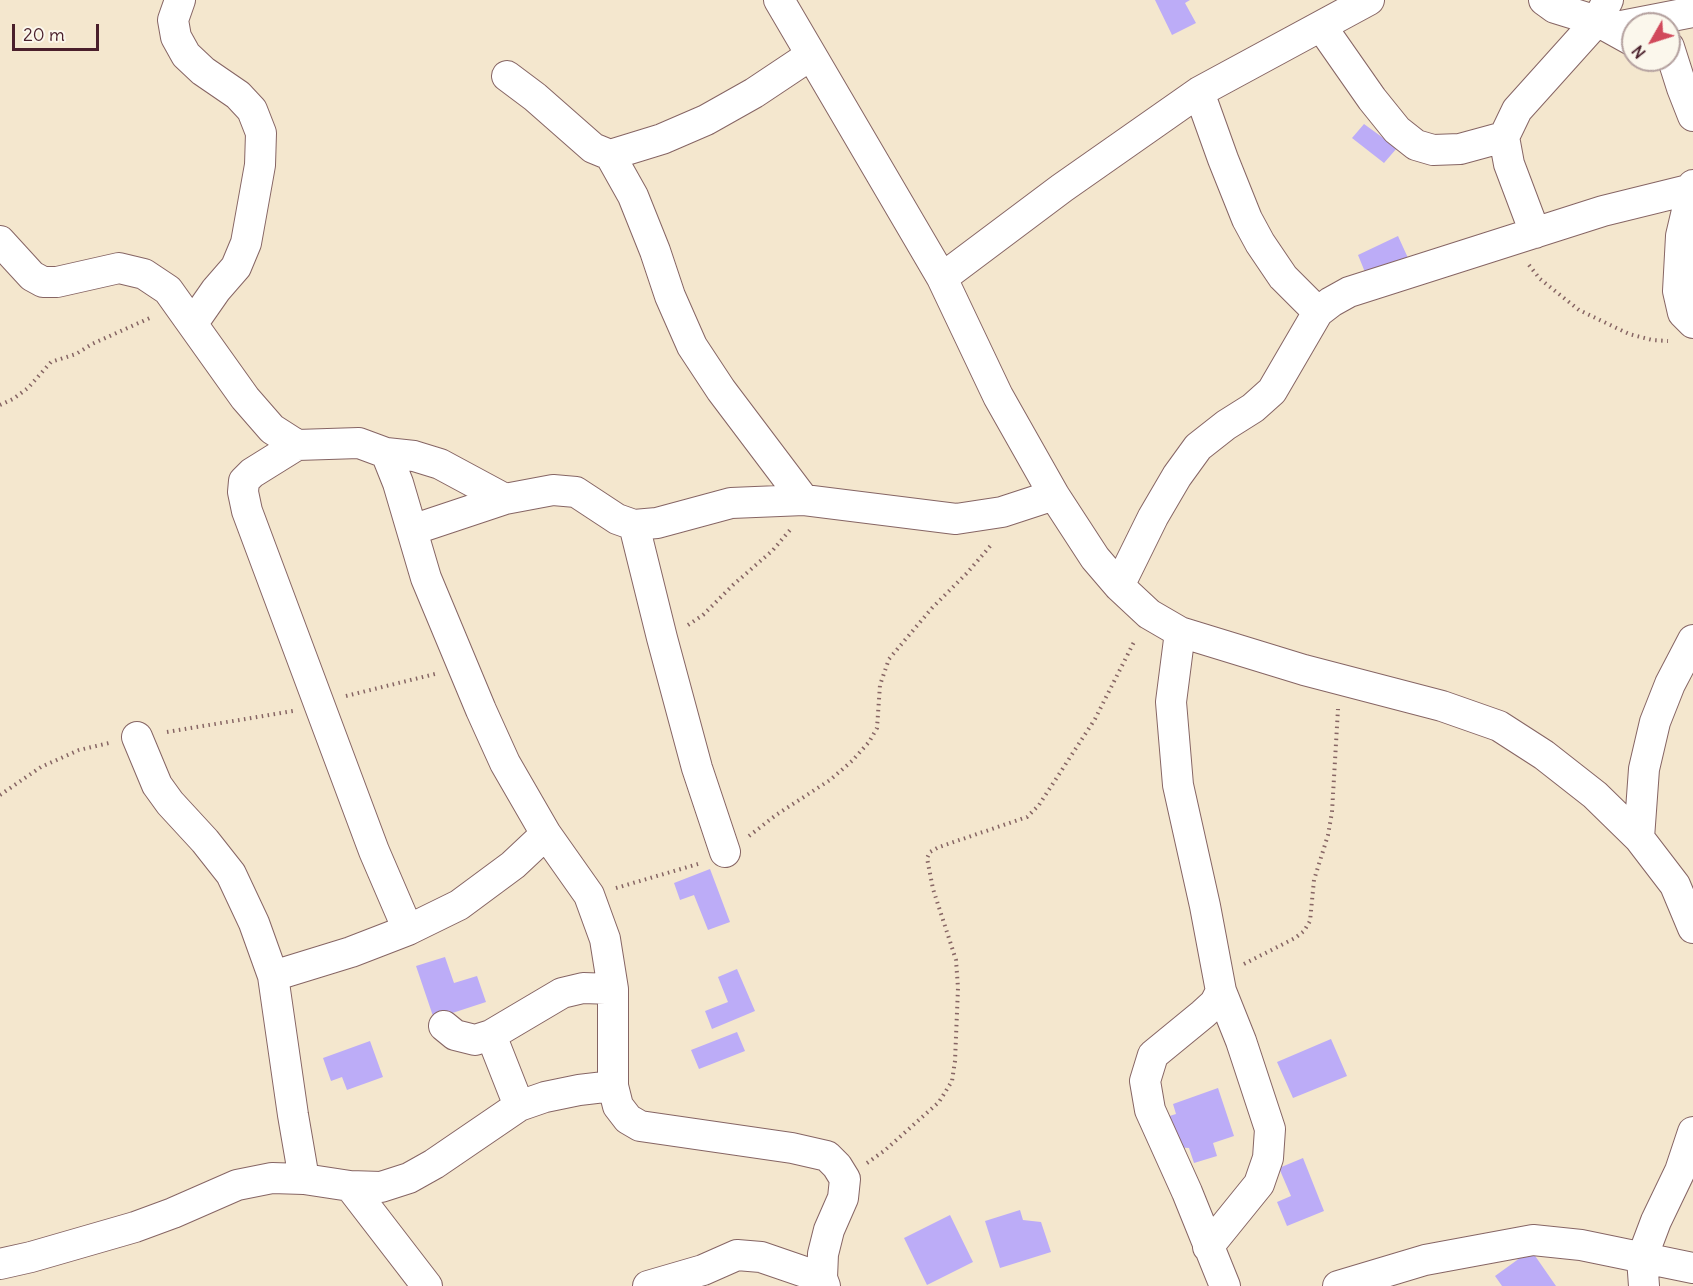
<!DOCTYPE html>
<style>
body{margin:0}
#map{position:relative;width:1693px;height:1286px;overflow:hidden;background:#f4e7ce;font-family:Delius,sans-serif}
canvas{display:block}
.north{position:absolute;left:1621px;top:12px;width:60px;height:60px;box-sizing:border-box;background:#fbf7ec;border:2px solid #b4a19f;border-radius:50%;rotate:231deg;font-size:16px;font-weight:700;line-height:24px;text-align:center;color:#4a1f2b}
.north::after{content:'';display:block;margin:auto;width:21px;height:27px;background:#d1495b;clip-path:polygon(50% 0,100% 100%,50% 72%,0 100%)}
.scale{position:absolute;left:12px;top:24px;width:87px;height:27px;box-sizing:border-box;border:3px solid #4a1f2b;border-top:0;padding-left:8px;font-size:18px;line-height:21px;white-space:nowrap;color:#4a1f2b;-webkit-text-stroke:4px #fbf7ec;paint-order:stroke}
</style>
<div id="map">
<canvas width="1693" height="1286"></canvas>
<div class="north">N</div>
<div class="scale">20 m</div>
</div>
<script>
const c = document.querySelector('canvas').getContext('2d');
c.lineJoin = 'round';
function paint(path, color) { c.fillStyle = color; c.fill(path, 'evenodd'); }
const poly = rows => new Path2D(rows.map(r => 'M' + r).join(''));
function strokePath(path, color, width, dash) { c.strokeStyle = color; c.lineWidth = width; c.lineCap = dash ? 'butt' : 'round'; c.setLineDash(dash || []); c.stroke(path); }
const building = poly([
 [1155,0,1190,0,1185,3,1196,23,1172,35],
 [1364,124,1397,148,1384,163,1352,138],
 [1398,236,1408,258,1367,277,1358,255],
 [710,869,730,922,708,930,694,895,680,900,674,883],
 [445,957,454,983,477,976,486,1002,434,1019,416,966],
 [737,969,755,1011,712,1029,705,1011,728,1002,718,977],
 [737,1032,745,1051,699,1069,691,1050],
 [1331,1039,1347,1076,1293,1098,1277,1062],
 [370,1041,383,1077,347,1090,342,1077,331,1081,323,1058],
 [1218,1088,1234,1136,1213,1143,1217,1156,1194,1163,1189,1148,1172,1147,1163,1118,1176,1114,1173,1104],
 [1303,1158,1324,1211,1287,1226,1277,1202,1291,1196,1279,1168],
 [1020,1210,1023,1220,1041,1222,1051,1252,1000,1268,985,1221],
 [950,1215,973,1262,927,1285,904,1238],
 [1531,1250,1556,1286,1502,1286,1495,1276]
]);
const path = poly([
 [1529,265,1540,279,1579,310,1629,334,1652,340,1668,341],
 [0,405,13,399,28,388,51,362,76,354,92,344,152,317],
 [688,625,703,615,733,585,773,550,790,530],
 [346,696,435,674],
 [167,732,293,711],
 [0,795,41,767,79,750,109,743],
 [749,836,776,815,830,780,852,761,869,742,877,728,880,685,889,659,932,608,967,573,992,544],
 [616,888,698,864],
 [1244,964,1295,938,1304,931,1310,921,1314,880,1328,835,1332,812,1338,709],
 [867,1163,884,1151,939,1102,952,1081,955,1061,958,988,956,960,933,889,927,858,930,852,939,847,1027,817,1039,805,1095,719,1135,640]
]);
const minor = poly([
 [180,0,173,20,176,37,186,55,203,71,238,95,252,110,261,133,260,165,246,243,236,267,216,290,193,323],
 [779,0,942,278,998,396,1054,495,1095,558,1119,586,1149,614,1180,632,1304,670,1442,706,1499,726,1544,755,1595,795,1639,838,1675,885,1693,928],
 [1544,0,1555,8,1597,21,1633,41],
 [1321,26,1372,99,1397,130,1416,145,1433,150,1460,149,1504,137],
 [1611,28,1693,12],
 [1669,47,1682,88,1693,116],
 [507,76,535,97,593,148,610,155,662,139,706,120,754,93,811,55],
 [1199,92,1223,159,1247,219,1260,243,1283,277,1318,312],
 [610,155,633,196,655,251,670,296,692,346,721,390,804,500],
 [1693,185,1681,236,1678,291,1683,313,1693,323],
 [1535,233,1509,164,1504,137,1517,110,1597,21,1608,0],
 [0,241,32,276,43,282,57,282,119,268,144,274,168,290,245,398,272,429,297,445,359,443,386,453,398,483,426,578,481,710,505,763,546,834,589,895,605,939,613,989,613,1086,618,1106,628,1119,640,1126,792,1148,827,1156,837,1166,845,1179,843,1198,829,1230,823,1254,822,1278,825,1286],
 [942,278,1062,188,1199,92,1369,0],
 [297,445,252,473,244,481,243,492,247,511,374,851,408,930],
 [386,453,414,456,440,464,505,499],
 [634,525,662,638,697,768,725,852],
 [412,530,505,499,553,490,576,492,617,519,634,525,657,523,731,503,804,500,956,519,1002,512,1054,495],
 [1119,586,1153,517,1177,476,1198,447,1226,425,1253,408,1272,391,1318,312,1331,302,1349,292,1603,211,1692,189],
 [1180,632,1171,702,1178,785,1205,906,1221,991,1215,1003,1203,1014,1153,1055,1145,1081,1150,1110,1187,1192,1225,1286],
 [137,737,157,785,170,803,205,841,231,874,254,923,273,976,293,1115,304,1179],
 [1639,838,1644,769,1655,722,1670,684,1693,640],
 [273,976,351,952,408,930,459,905,513,865,546,834],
 [444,1026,455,1035,475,1040,491,1035,562,993,583,988,613,989],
 [491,1035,519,1106],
 [350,1186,427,1286],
 [1208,1247,1259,1184,1268,1158,1270,1129,1241,1041,1221,991],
 [0,1264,31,1257,135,1227,173,1213,237,1185,272,1178,304,1179,350,1186,381,1187,409,1178,434,1164,519,1106,545,1097,579,1090,613,1086],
 [648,1286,703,1270,737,1255,761,1257,822,1278],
 [1338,1286,1425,1260,1533,1240,1581,1245,1693,1268],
 [1644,1286,1642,1258,1656,1221,1680,1171,1693,1132]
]);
paint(building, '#bcacf7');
strokePath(minor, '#866564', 32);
strokePath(path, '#866564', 4, [1.5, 4.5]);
strokePath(minor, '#fff', 30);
</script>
